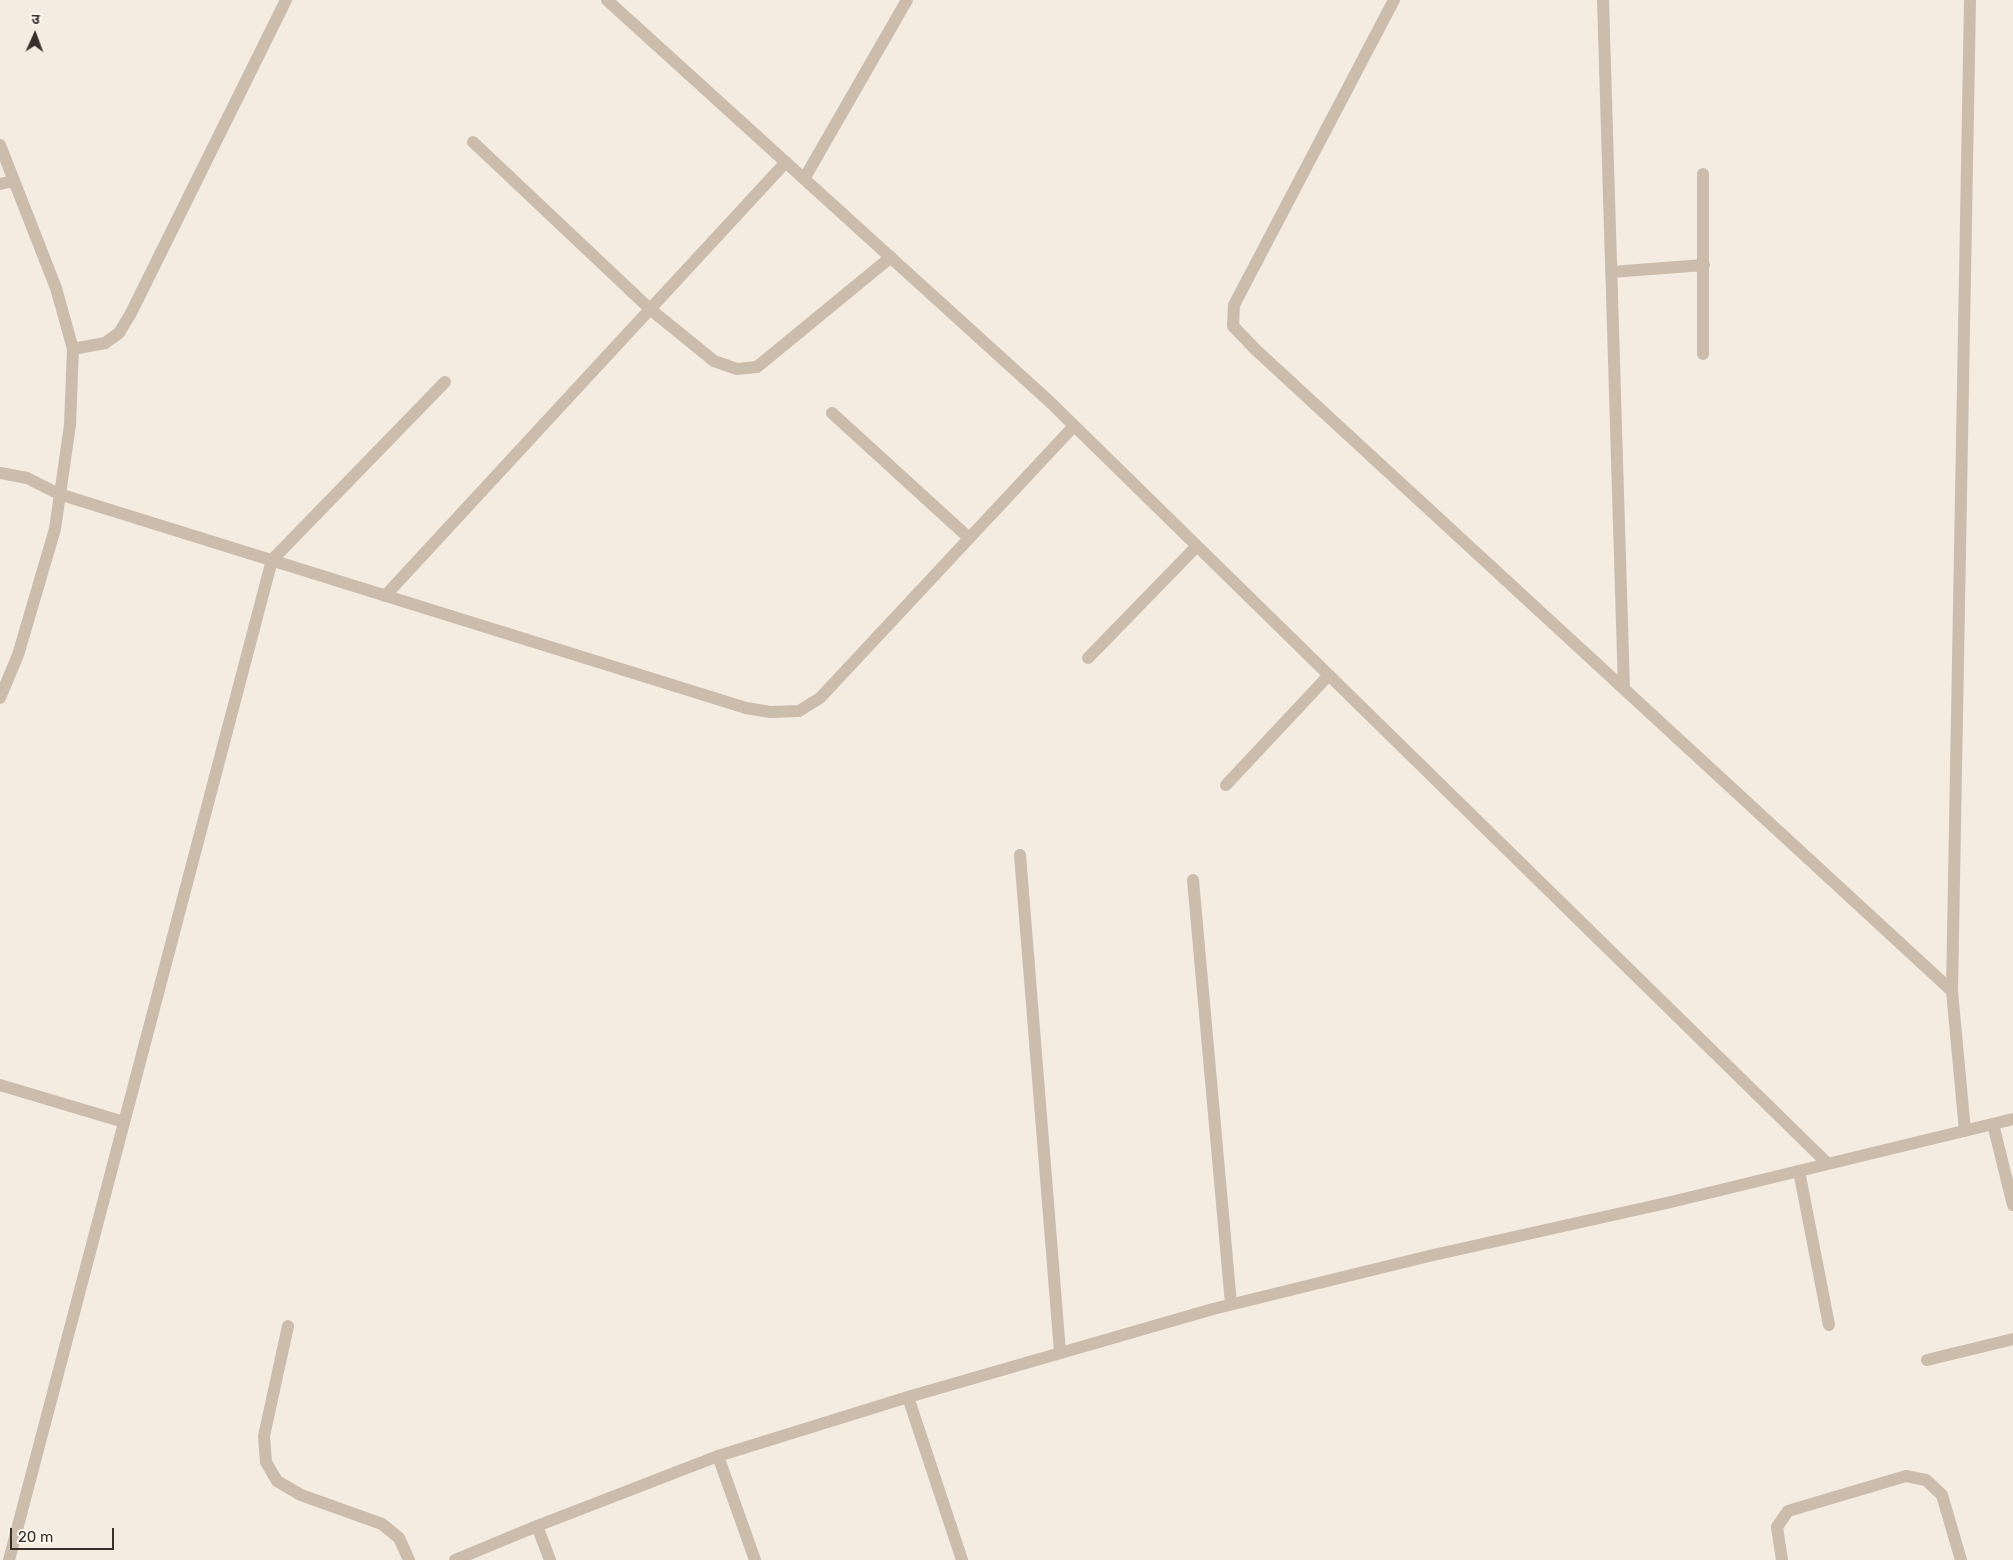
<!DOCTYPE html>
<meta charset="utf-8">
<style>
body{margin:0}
#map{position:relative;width:2013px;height:1560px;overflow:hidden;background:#f4ece1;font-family:Rubik,"Noto Sans Devanagari",sans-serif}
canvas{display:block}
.north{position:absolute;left:10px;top:10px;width:50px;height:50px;-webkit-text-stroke:4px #fbf5ee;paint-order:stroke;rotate:2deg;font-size:14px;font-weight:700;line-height:20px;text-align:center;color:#3a302b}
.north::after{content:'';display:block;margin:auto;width:18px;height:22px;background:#3a302b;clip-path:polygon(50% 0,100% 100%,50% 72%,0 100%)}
.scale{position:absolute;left:10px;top:1528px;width:104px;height:22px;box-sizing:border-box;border:2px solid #3a302b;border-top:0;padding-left:6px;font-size:15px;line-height:18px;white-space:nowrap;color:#3a302b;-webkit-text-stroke:4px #fbf5ee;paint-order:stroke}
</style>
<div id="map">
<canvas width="2013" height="1560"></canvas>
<div class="north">उ</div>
<div class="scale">20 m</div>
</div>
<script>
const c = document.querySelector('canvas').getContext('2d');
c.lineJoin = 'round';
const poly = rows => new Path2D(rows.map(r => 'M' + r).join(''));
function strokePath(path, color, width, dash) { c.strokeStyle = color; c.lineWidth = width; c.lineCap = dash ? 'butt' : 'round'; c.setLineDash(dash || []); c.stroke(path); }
const service = poly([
 [1799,1171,1829,1325],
 [288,1326,264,1436,266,1462,277,1481,301,1495,382,1524,399,1538,409,1560],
 [1927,1360,2013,1339],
 [537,1526,550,1560]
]);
const minor = poly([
 [607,0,1050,402,1828,1164],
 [1394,0,1234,305,1233,326,1256,350,1952,991],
 [1603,0,1624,689],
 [473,142,650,309,714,361,737,369,757,367,891,257],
 [0,145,56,288,73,349,70,425,55,529,18,655,0,698],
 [804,179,907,0],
 [0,184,14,181],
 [1611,272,1704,265],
 [73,349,105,343,119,333,131,313,286,0],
 [1703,354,1703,174],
 [832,413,969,538],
 [0,473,27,478,59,494,746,708,770,712,799,711,820,698,1074,426],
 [385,596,786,162],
 [1088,658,1197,546],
 [1226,785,1329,675],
 [1020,855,1060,1352],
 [1193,880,1231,1304],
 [0,1085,124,1122],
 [1993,1124,2013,1205],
 [1965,1131,1952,991,1970,0],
 [908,1397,962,1560],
 [718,1456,755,1560],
 [9,1560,272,560,445,382],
 [455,1560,537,1526,718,1456,908,1397,1213,1309,1429,1256,1671,1202,2013,1119],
 [1782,1560,1777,1527,1788,1511,1906,1476,1926,1480,1942,1495,1961,1560]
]);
strokePath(service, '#ccbcac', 12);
strokePath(minor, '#ccbcac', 12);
</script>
